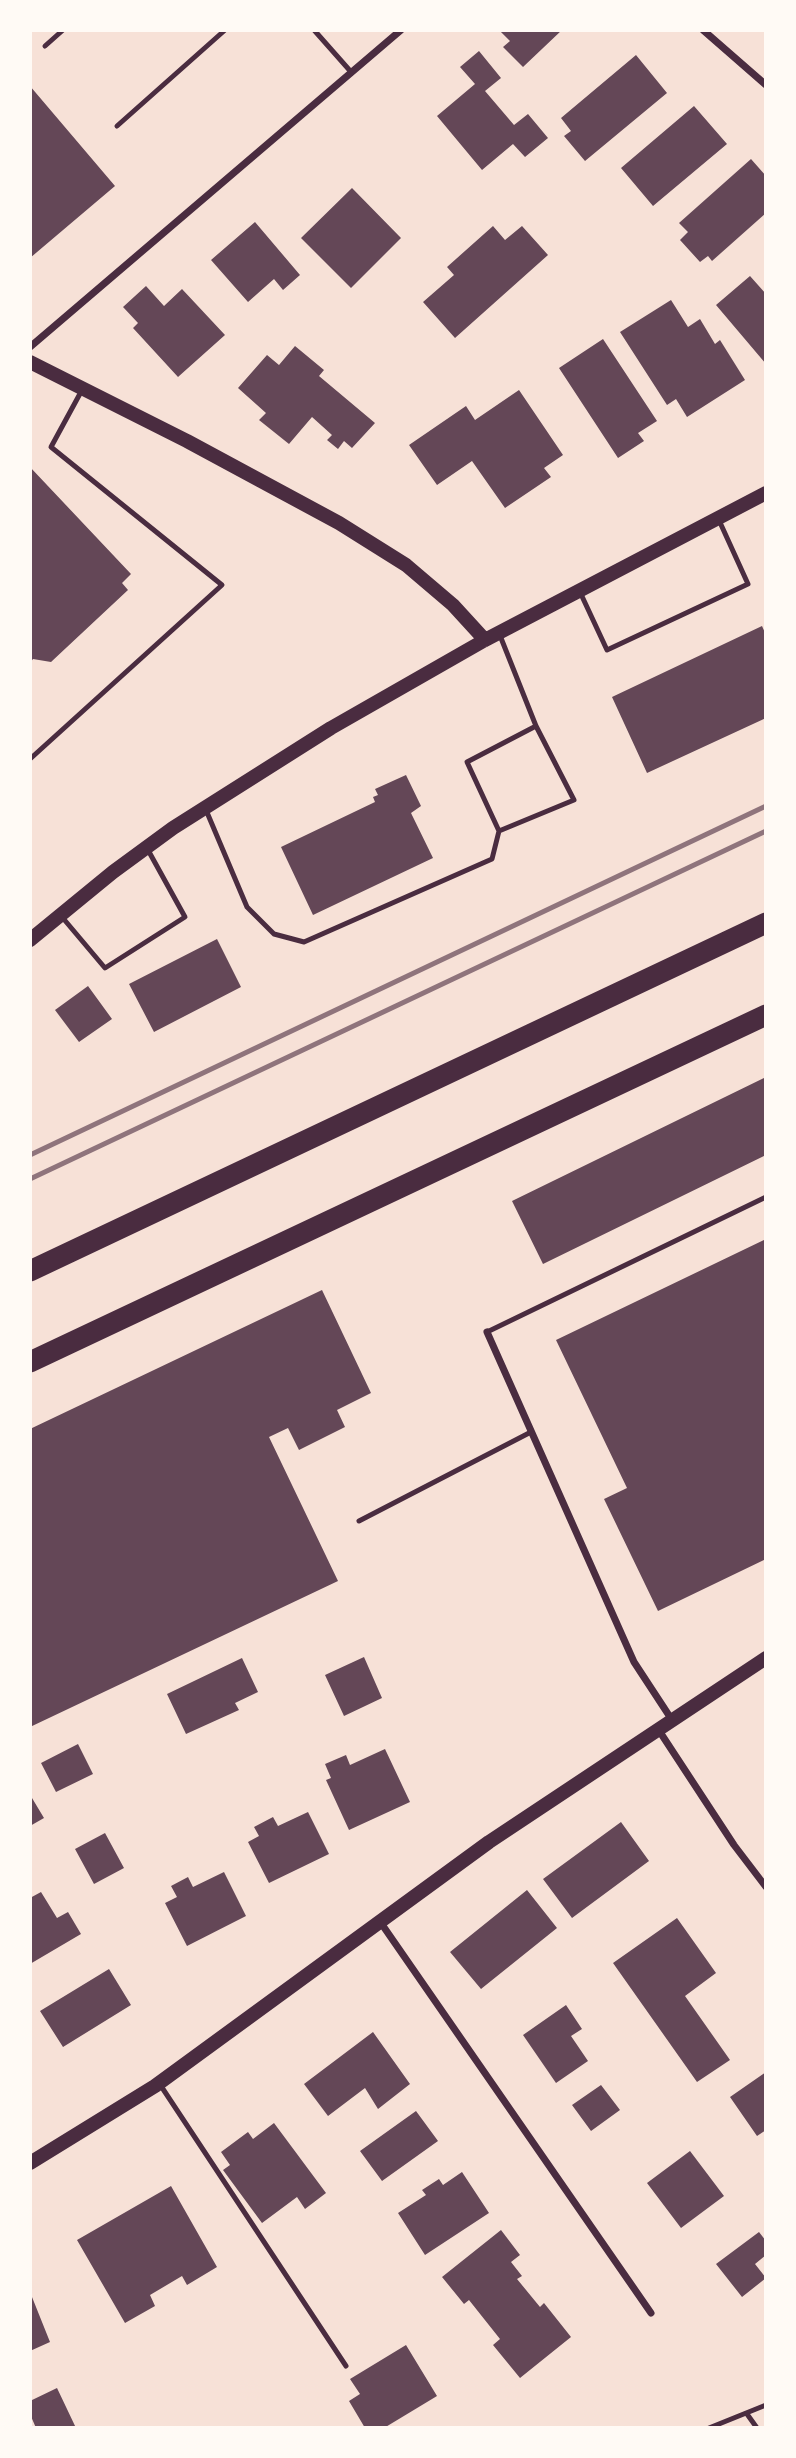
<!DOCTYPE html>
<style>
body{margin:0}
#map{position:relative;width:796px;height:2458px;overflow:hidden;background:#f7e1d7;font-family:Figtree,sans-serif}
canvas{display:block}
.frame{position:absolute;inset:0;border:32px solid #fffaf5;pointer-events:none}
</style>
<div id="map">
<canvas width="796" height="2458"></canvas>
<div class="frame"></div>
</div>
<script>
const c = document.querySelector('canvas').getContext('2d');
c.lineJoin = 'round';
function paint(path, color) { c.fillStyle = color; c.fill(path, 'evenodd'); }
const poly = rows => new Path2D(rows.map(r => 'M' + r).join(''));
function strokePath(path, color, width, dash) { c.strokeStyle = color; c.lineWidth = width; c.lineCap = dash ? 'butt' : 'round'; c.setLineDash(dash || []); c.stroke(path); }
const building = poly([
 [499,30,562,30,523,67,503,47,510,41],
 [479,51,501,78,485,91,514,125,528,114,548,138,525,157,513,144,482,170,437,116,475,84,460,67],
 [636,55,667,93,585,161,564,136,571,131,561,118],
 [30,86,115,186,30,258],
 [694,106,727,144,653,206,621,168],
 [751,159,766,176,766,213,712,261,708,256,700,262,680,240,688,232,679,223],
 [352,188,401,238,351,288,301,238],
 [255,222,300,275,283,290,274,279,248,302,211,260],
 [493,226,505,240,522,226,548,255,455,338,423,302,454,275,447,267],
 [750,276,766,294,766,364,716,305],
 [146,286,164,306,182,289,225,335,178,377,133,328,138,323,123,307],
 [671,300,688,327,700,319,715,344,720,340,745,380,687,417,676,399,667,405,620,332],
 [603,339,657,421,638,433,644,441,618,458,559,368],
 [295,346,324,370,319,376,375,423,352,448,344,441,338,449,327,440,332,435,312,417,289,444,259,420,266,413,238,388,267,355,279,365],
 [519,390,563,455,544,468,551,477,505,508,472,461,437,485,409,445,466,406,475,420],
 [30,467,131,574,122,583,128,590,51,662,33,659,30,663],
 [762,626,766,635,766,718,647,773,612,697],
 [406,775,421,806,411,813,433,858,313,915,281,847,375,802,373,797,378,795,375,789],
 [217,939,241,987,154,1032,129,984],
 [88,986,112,1019,79,1042,55,1010],
 [766,1077,766,1155,543,1264,512,1201],
 [766,1239,766,1559,658,1611,604,1499,627,1488,556,1340],
 [322,1290,371,1393,337,1410,345,1427,299,1450,288,1428,269,1437,338,1581,30,1727,30,1429],
 [364,1657,382,1698,344,1716,325,1675],
 [242,1658,258,1692,235,1703,239,1710,186,1734,167,1694],
 [78,1744,93,1774,56,1792,41,1763],
 [385,1749,410,1802,349,1830,326,1780,331,1778,325,1764,346,1755,350,1765],
 [32,1798,44,1818,30,1826,30,1799],
 [308,1812,329,1854,269,1883,248,1842,259,1836,254,1827,273,1817,278,1826],
 [621,1822,649,1861,572,1918,543,1879],
 [105,1833,124,1868,94,1884,75,1849],
 [224,1872,246,1916,187,1946,165,1903,177,1897,171,1886,188,1877,193,1887],
 [527,1890,557,1928,481,1989,450,1952],
 [41,1892,57,1918,68,1912,81,1934,30,1964,30,1898],
 [677,1918,716,1973,685,1996,730,2060,697,2082,613,1963],
 [109,1969,131,2005,63,2047,40,2011],
 [566,2005,582,2029,571,2036,588,2061,556,2083,523,2035],
 [373,2032,410,2084,378,2109,365,2088,328,2116,304,2084],
 [766,2072,766,2130,757,2136,730,2097],
 [601,2085,620,2110,591,2131,572,2105],
 [416,2111,438,2141,382,2181,360,2151],
 [274,2123,326,2193,305,2209,297,2197,262,2223,223,2170,230,2165,221,2152,248,2132,253,2139],
 [690,2151,724,2196,681,2228,647,2183],
 [462,2172,489,2213,425,2255,398,2213,426,2195,422,2190,439,2179,443,2185],
 [171,2186,217,2267,187,2285,182,2276,150,2295,155,2306,125,2323,77,2240],
 [501,2230,520,2255,511,2262,522,2276,517,2279,540,2307,544,2303,571,2337,520,2378,493,2345,500,2339,469,2300,464,2304,442,2277],
 [759,2232,766,2241,766,2255,755,2264,766,2278,742,2297,716,2264],
 [30,2292,50,2342,30,2351],
 [406,2345,437,2396,384,2428,365,2428,349,2401,360,2394,350,2379],
 [57,2388,76,2428,36,2428,30,2414,30,2401]
]);
const service = poly([
 [314,30,352,73],
 [45,46,63,30],
 [117,126,225,30],
 [580,592,607,650,748,584,718,518],
 [499,633,536,726,467,762,499,831,574,800,536,726],
 [30,759,222,585,51,447,82,390],
 [206,810,247,907,274,934,304,942,492,859,499,831],
 [62,917,105,968,185,917,148,850],
 [487,1332,766,1197],
 [359,1521,531,1432],
 [159,2083,346,2366],
 [747,2414,757,2428],
 [709,2428,766,2405]
]);
const minor = poly([
 [703,30,766,85],
 [30,347,401,30],
 [487,1332,634,1662,672,1720],
 [658,1729,734,1845,766,1887],
 [381,1923,651,2313]
]);
const secondary = poly([
 [30,362,187,441,339,523,406,565,453,605,485,640],
 [30,940,113,872,173,828,331,728,485,640,766,493],
 [30,2163,155,2086,489,1842,766,1658]
]);
const motorway = poly([
 [30,1271,766,923],
 [30,1362,766,1015]
]);
const rail = poly([
 [30,1155,766,806],
 [30,1179,766,831]
]);
paint(building, '#644757');
strokePath(service, '#4a2c40', 5);
strokePath(minor, '#4a2c40', 7);
strokePath(secondary, '#4a2c40', 14);
strokePath(motorway, '#4a2c40', 21);
strokePath(rail, '#8f747c', 5);
</script>
